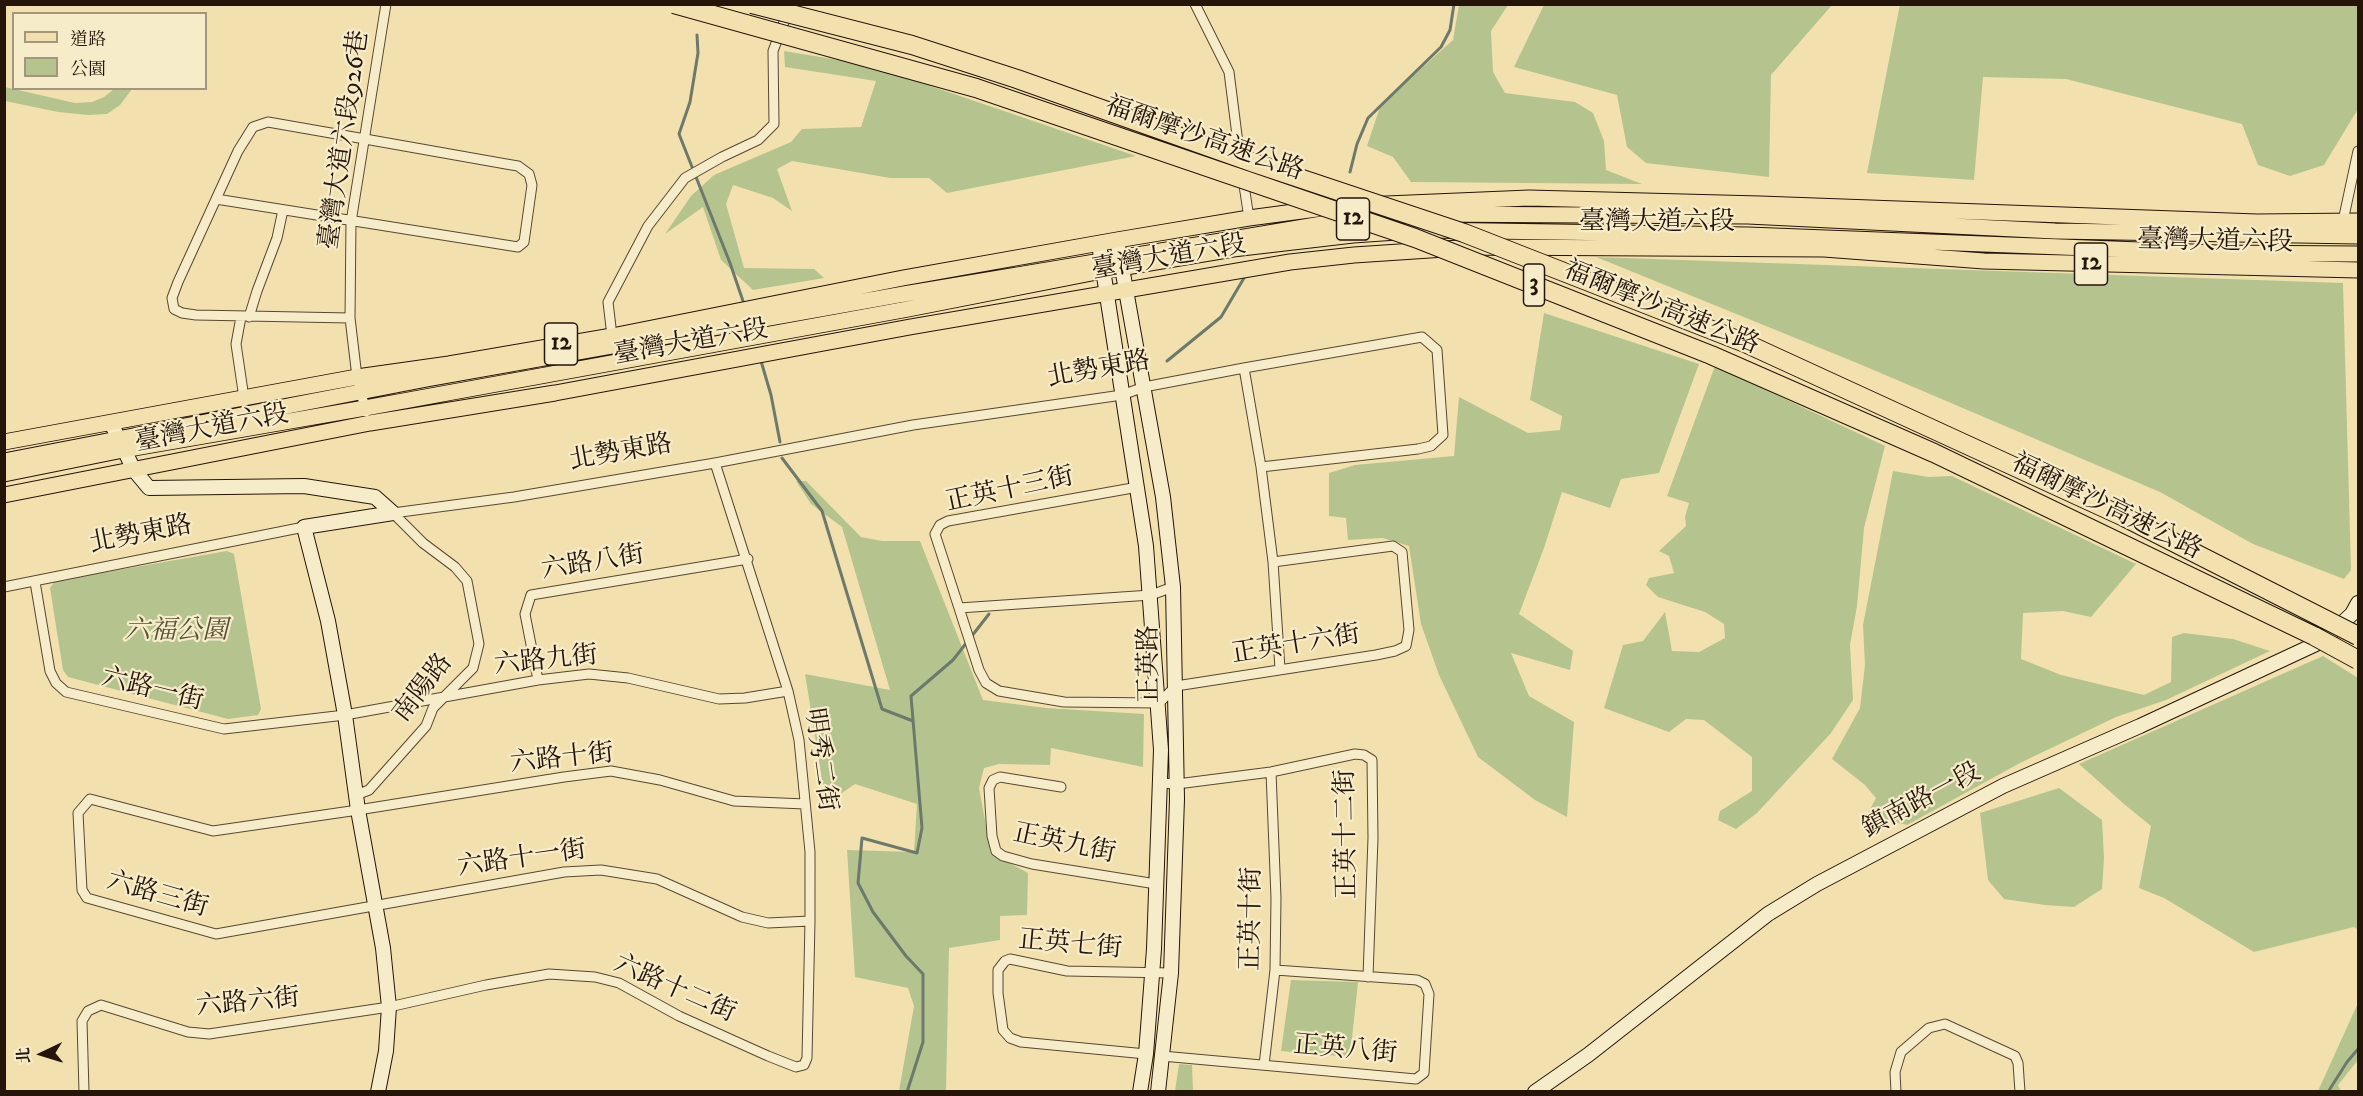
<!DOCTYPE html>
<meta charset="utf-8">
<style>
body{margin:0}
#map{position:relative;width:2363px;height:1096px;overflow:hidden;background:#f2e1ae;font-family:"IM FELL DW Pica","Noto Serif TC",serif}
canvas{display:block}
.frame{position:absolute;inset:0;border:6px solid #251408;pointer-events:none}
.legend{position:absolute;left:12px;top:12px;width:195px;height:78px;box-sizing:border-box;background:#f7ecca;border:2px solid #a3967c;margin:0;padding:8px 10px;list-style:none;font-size:18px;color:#251408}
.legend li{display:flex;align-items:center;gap:12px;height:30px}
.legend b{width:30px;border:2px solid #a3967c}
.north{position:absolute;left:12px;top:1024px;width:60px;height:60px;-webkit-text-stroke:4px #f7ecca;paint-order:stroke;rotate:266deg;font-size:16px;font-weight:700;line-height:24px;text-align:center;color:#251408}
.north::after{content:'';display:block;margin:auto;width:21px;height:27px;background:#251408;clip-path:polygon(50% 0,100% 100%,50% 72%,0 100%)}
</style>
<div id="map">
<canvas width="2363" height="1096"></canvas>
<div class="frame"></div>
<ul class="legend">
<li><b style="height:8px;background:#f2e1ae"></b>道路</li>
<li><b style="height:16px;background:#b5c48f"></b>公園</li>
</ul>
<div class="north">北</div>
</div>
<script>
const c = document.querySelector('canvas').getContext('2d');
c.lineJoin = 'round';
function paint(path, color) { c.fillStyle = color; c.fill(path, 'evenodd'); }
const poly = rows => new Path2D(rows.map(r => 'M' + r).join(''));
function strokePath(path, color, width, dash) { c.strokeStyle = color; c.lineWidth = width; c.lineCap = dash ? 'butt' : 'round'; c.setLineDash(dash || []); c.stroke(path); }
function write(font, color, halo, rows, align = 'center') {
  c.font = font + ' "IM FELL DW Pica","Noto Serif TC",serif'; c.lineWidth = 4.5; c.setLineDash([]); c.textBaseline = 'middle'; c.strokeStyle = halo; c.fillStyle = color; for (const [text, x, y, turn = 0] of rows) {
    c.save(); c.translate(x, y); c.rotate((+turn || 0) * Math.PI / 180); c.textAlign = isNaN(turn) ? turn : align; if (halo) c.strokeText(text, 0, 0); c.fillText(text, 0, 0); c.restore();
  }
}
const green = poly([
 [1900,4,2358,5,2358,109,2324,165,2290,176,2258,165,2242,124,2066,79,1983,77,1974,180,1867,173],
 [1459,5,1508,5,1491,31,1493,72,1505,93,1575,102,1593,113,1604,141,1606,170,1642,184,1411,182,1393,157,1367,146,1381,104,1453,40],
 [1544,5,1544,4,1832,5,1771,75,1769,177,1646,163,1627,147,1617,95,1514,67],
 [784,51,869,65,1136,156,947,193,929,178,890,178,792,161,777,169,792,211,773,198,733,185,726,204,744,268,814,269,824,278,753,290,721,260,703,207,665,234,691,196,714,175,791,142,802,129,861,127,876,81,785,67],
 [5,87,75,103,92,102,104,97,114,89,132,89,120,105,107,114,88,115,58,112,5,101],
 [1596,257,2343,283,2351,570,2344,579,2253,544,2160,492,1857,363],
 [1544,313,1699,364,1659,473,1621,479,1610,508,1562,492,1544,548,1519,614,1573,651,1570,670,1511,653,1529,696,1574,722,1567,817,1535,800,1478,757,1439,675,1421,624,1409,546,1383,538,1348,540,1346,518,1329,516,1329,473,1355,465,1454,456,1459,397,1528,433,1560,430,1562,416,1530,400],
 [1715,366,1885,446,1864,528,1857,606,1850,645,1853,700,1831,733,1757,813,1736,829,1718,820,1720,811,1752,791,1752,757,1704,720,1686,719,1669,732,1604,708,1623,645,1643,641,1665,612,1672,651,1699,652,1725,638,1724,624,1705,612,1658,597,1646,585,1649,578,1674,573,1669,556,1659,551,1686,526,1685,517,1689,503,1667,496],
 [1893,471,1928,477,1952,476,2136,564,2091,617,2063,611,2023,613,2021,659,2061,675,2144,695,2171,682,2172,637,2184,633,2233,639,2270,651,2166,700,2116,717,2020,763,1907,825,1867,815,1876,798,1865,785,1832,759,1860,708,1865,665,1863,625],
 [796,481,806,481,861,537,882,541,920,541,983,700,1046,708,1144,714,1143,767,1051,748,1050,765,999,764,984,768,979,788,991,853,1028,873,1027,915,1000,916,1000,940,949,948,946,1091,899,1091,914,1006,908,988,855,977,847,850,914,852,917,804,855,784,826,804,805,674,890,690,842,527,811,504],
 [227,551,234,554,261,709,258,715,228,719,68,677,63,670,50,588,55,581],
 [2323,656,2358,678,2358,930,2354,927,2254,952,2164,898,2139,888,2151,826,2124,804,2079,764],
 [2059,788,2102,820,2104,858,2102,889,2074,907,2045,905,2004,899,1988,880,1980,813],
 [1291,980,1358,982,1350,1057,1281,1051],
 [2358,1003,2358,1060,2338,1085,2341,1091,2318,1091],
 [1179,1064,1192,1065,1193,1091,1175,1091]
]);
const stream = poly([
 [697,35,698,53,690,102,679,134,730,263,743,301],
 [1350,172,1357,144,1368,118,1441,47,1450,30,1454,4],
 [761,361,771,395,780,442],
 [1167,361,1221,317,1244,278],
 [782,458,822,511,882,709,913,721],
 [907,1092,923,1042,923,974,906,956,873,912,858,883,862,838,917,853,922,828,911,696,953,660,989,614],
 [2328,1092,2347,1062,2358,1049]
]);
const street = poly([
 [1195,4,1229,72,1240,159],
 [1243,179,1249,218],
 [216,199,518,247,524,242,532,185,529,174,518,166,506,164,365,139,268,122,253,127,238,151,178,282,172,298,174,309,182,313,196,315,350,318],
 [2343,221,2358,151],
 [241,317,236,344,244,398],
 [249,317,257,291,277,238,283,210],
 [612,336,608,302,648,226,685,178,722,157,758,140,774,124,773,51,791,4],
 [1244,368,1261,467,1273,562,1280,669],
 [366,412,357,377,350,318,351,222,386,4],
 [1138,487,948,521,940,525,935,534,959,608,1151,595,1173,587],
 [393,513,514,497,715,463,913,425,1122,395,1144,387,1244,368,1422,337,1437,350,1443,435,1431,446,1418,449,1261,467],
 [35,582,50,671,56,683,66,692,224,729,345,715,538,680,589,674,628,678,719,699,745,698,788,691],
 [4,587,304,527],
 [959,608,979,670,986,683,999,691,1064,702,1159,703,1176,686,1376,655,1395,651,1406,646,1409,630,1402,552,1393,546,1273,562],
 [538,680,525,614,531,595,748,559],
 [1161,783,1177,784,1271,772,1355,754,1364,755,1372,760,1373,838,1368,977],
 [1061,787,1000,777,993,780,989,788,992,836,996,851,1003,856,1032,864,1156,884],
 [356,795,369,790,426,726,433,708,473,668,479,644,467,581,455,567,423,543,393,513],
 [805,804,734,801,660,780,611,771,564,777,358,810,213,831,90,799,78,813,82,890,87,898,216,934,564,872,601,870,657,879,742,917,768,923,810,921],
 [1146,1054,1021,1042,1010,1038,1003,1030,998,993,998,970,1005,961,1010,959,1067,971,1171,973],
 [1162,1056,1416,1079,1424,1073,1429,994,1425,984,1417,980,1275,970],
 [1264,1065,1275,970,1276,898,1271,772],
 [84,1092,82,1021,88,1011,101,1005,188,1032,209,1034,389,1007,486,985,549,974,595,977,619,983,679,1016,768,1056,796,1067,804,1065,807,1058,810,921,810,852,799,740,788,691,715,463],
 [1896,1092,1895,1072,1901,1052,1929,1028,1945,1024,2015,1056,2018,1063,2020,1092]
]);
const secondary = poly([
 [1117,240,1163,497,1173,587,1177,799,1171,973,1158,1092],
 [1099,244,1146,546,1161,750,1154,949,1146,1054,1140,1092],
 [111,423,134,470,149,488,304,486,375,497,393,513],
 [378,1092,386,1051,389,1007,383,948,358,810,345,715,328,621,304,527,393,513],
 [1535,1092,1588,1055,1768,914,1817,884,2003,786,2140,726,2316,644,2338,627,2352,614,2358,603]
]);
const primary = poly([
 [4,442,357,377,449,364,612,336,903,278,1117,240,1249,218,1339,206,1529,198,1760,204,2257,222,2358,221],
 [4,461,427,379,904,294,1352,219,1425,214,1748,216,2055,231,2358,236],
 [4,474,123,450,365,408,908,309,1102,271,1233,249,1353,235,1426,230,1748,235,2218,253,2358,254],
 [4,495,370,423,555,393,910,327,1290,262,1354,255,1475,247,1824,249,1984,261,2358,270]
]);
const highwayBridge = poly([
 [674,4,976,88,1415,238,1711,355,1934,453,2314,636,2358,660],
 [752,4,912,45,1017,79,1254,163,1464,233,1745,343,2124,517,2358,636]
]);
const shields = [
 [1353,219,33],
 [2091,264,33],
 [1534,285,21],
 [561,344,33]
];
const shieldNames = [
 ["12",1353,219],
 ["12",2091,264],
 ["3",1534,285],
 ["12",561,344]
];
const streetNames = [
 ["臺灣大道六段926巷",346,140,-82],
 ["福爾摩沙高速公路",1204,140,19],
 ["臺灣大道六段",1657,224],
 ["臺灣大道六段",2215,243,1],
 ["臺灣大道六段",1169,259,-10],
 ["福爾摩沙高速公路",1661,309,22],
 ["臺灣大道六段",691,344,-10],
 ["北勢東路",1099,371,-10],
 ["臺灣大道六段",212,430,-11],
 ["北勢東路",621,454,-10],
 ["正英十三街",1010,491,-12],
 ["福爾摩沙高速公路",2106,508,26],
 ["北勢東路",141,536,-11],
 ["六路八街",593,564,-9],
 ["正英十六街",1296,646,-9],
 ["六路九街",546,662,-6],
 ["正英路",1151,664,-91],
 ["南陽路",424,689,-52],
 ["六路一街",152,691,14],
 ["六路十街",562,760,-6],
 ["明秀二街",819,760,82],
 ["鎮南路一段",1922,802,-28],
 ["正英十二街",1348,834,-91],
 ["正英九街",1064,845,12],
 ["六路十一街",522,860,-8],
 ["六路三街",157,896,16],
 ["正英十街",1253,919,-89],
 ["正英七街",1070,946,5],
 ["六路十二街",674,990,24],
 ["六路六街",248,1004,-5],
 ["正英八街",1345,1051,5]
];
const parkNames = [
 ["六福公園",176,633]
];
paint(green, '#b5c48f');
strokePath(stream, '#6c796b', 3);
strokePath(street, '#584732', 11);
strokePath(secondary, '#251408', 16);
strokePath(primary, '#251408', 17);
strokePath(street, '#f7ecca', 9);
strokePath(secondary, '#f7ecca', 14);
strokePath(primary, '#f2e1ae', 15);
strokePath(highwayBridge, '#251408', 20, []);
strokePath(highwayBridge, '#f2e1ae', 18);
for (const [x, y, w] of shields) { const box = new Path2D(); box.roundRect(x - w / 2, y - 21, w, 42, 4.5); c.fillStyle = '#f7ecca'; c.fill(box); strokePath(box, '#251408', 1.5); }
write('bold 24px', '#251408', null, shieldNames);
write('26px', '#251408', '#f7ecca', streetNames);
write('italic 26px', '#575237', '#f7ecca', parkNames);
</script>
